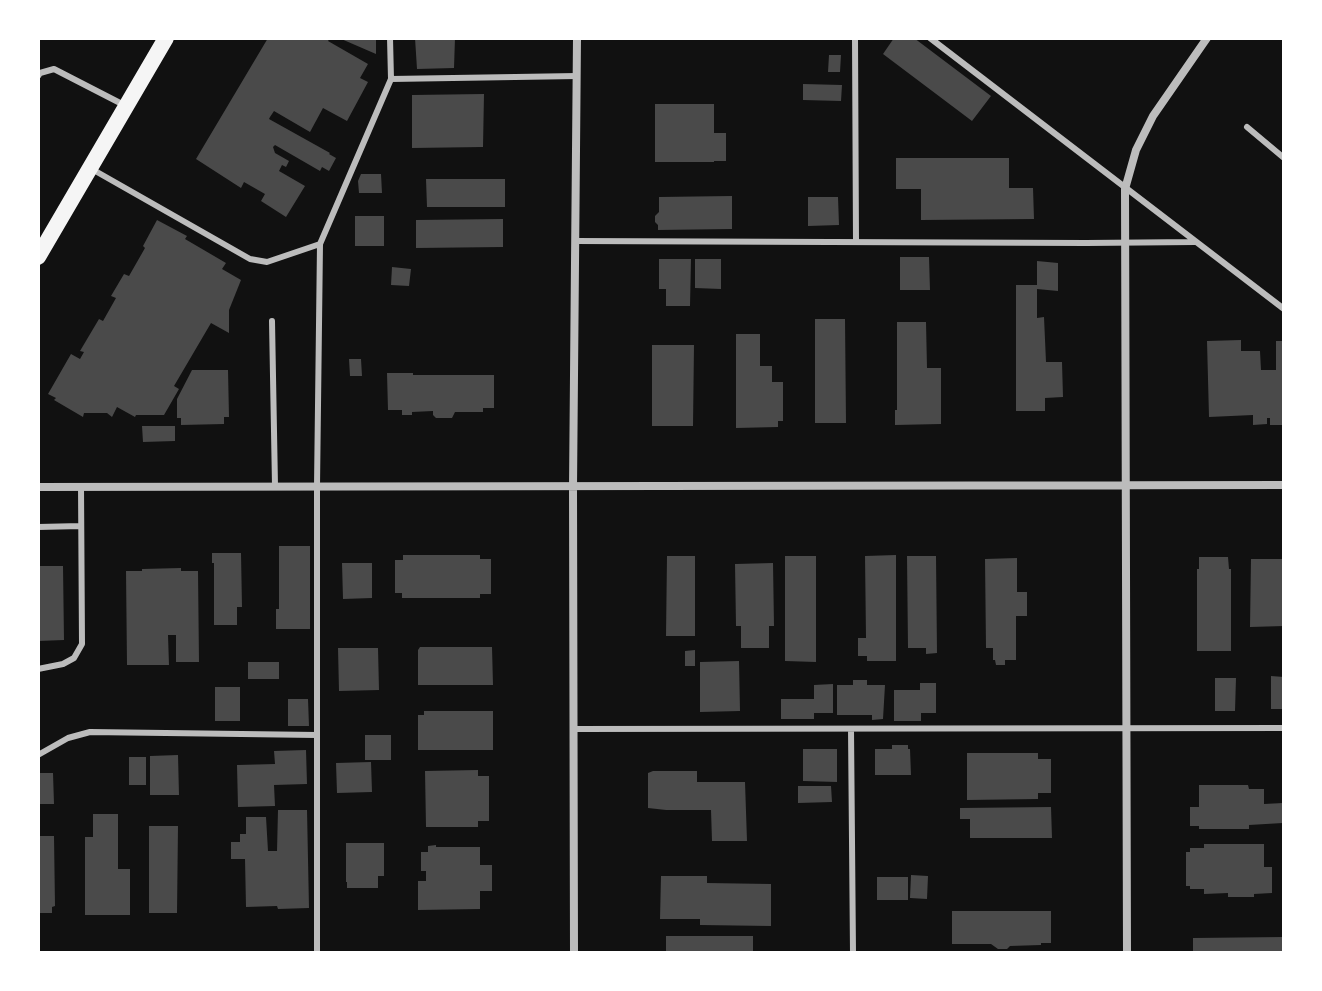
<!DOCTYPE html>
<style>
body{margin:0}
#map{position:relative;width:1322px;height:991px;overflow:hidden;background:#111;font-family:Ubuntu,sans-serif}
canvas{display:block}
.frame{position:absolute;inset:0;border:40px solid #fff;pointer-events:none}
</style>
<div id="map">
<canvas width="1322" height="991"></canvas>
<div class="frame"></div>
</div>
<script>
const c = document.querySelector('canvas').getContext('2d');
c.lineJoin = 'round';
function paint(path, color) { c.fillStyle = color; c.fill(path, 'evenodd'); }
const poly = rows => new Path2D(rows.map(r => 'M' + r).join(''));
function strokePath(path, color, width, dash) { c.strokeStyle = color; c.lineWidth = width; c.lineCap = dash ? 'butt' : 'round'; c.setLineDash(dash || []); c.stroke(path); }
const building = poly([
 [268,38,330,38,328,41,368,64,360,78,368,82,347,121,323,108,310,132,274,111,270,117,269,119,330,153,329,154,336,158,329,171,322,167,320,171,275,145,273,147,275,153,289,161,286,167,282,165,279,171,305,186,286,217,261,201,265,194,244,182,241,188,196,159],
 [339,38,376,38,376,54],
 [415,38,455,38,454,68,417,69],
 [894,38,914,38,991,96,972,121,883,54],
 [829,55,841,55,840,72,828,72],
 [803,84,842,85,841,101,803,100],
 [484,94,483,147,412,148,412,95],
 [655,104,714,104,714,133,726,133,726,161,714,161,714,162,655,162],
 [896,158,1009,158,1009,188,1033,188,1034,219,921,220,921,189,896,189],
 [361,174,381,174,382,193,359,193,358,181],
 [426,179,505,179,505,207,427,207],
 [732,196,732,229,658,230,658,225,655,222,655,216,659,212,659,197],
 [808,197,838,197,839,225,808,226],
 [355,216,384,216,384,246,355,246],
 [503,219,503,247,416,248,416,220],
 [157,220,187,236,185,239,226,263,222,269,241,280,229,310,229,333,211,323,174,386,179,389,164,415,136,415,135,417,117,407,112,417,107,413,84,413,83,417,54,400,56,398,48,394,71,354,80,359,84,352,80,351,99,319,103,321,116,298,111,296,124,274,129,276,145,248,143,246],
 [900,257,929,257,930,290,900,290],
 [659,259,691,259,690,306,666,306,666,289,659,289],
 [695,259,721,259,721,289,695,288],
 [1037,261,1058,263,1058,291,1037,289,1037,318,1044,317,1046,362,1062,362,1063,397,1045,398,1045,411,1016,411,1016,285,1037,285],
 [392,267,411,269,409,286,391,285],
 [815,319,845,319,846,423,815,423],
 [897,322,926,322,927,368,941,368,941,424,895,425,895,410,897,410],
 [736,334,760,334,760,366,772,366,772,382,783,382,783,421,778,421,778,427,736,428],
 [1241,340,1241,351,1260,351,1261,370,1276,370,1276,341,1284,341,1284,425,1270,425,1270,418,1267,418,1267,424,1253,425,1253,415,1209,417,1207,341],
 [652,345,694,345,693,426,652,426],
 [349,359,361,359,362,376,350,376],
 [192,370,228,370,229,417,224,417,224,424,181,425,181,418,177,418,177,399],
 [387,373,413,373,413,375,494,375,494,408,483,408,483,412,455,412,452,418,436,418,433,415,433,411,412,412,412,415,402,415,402,410,388,410],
 [142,426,175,426,175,441,143,442],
 [279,546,310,546,310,629,276,629,276,609,279,609],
 [212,553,241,553,242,607,237,607,237,625,214,625,214,563,212,563],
 [403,555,480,555,480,559,491,559,491,594,480,594,480,598,402,598,402,593,395,593,395,560,403,560],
 [896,555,896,661,867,661,867,656,858,656,858,638,866,638,865,556],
 [667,556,695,556,695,636,666,636],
 [785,556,816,556,816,662,785,661],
 [907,556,936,556,937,653,926,654,926,648,908,648],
 [1199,557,1228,557,1229,569,1231,569,1231,651,1197,651,1197,569,1199,569],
 [1017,558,1017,592,1027,592,1027,616,1016,616,1016,660,1005,660,1005,665,996,665,995,660,993,660,993,648,986,648,985,559],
 [1251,559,1284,559,1284,626,1250,627],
 [342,563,372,563,372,598,343,599],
 [773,563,774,626,769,626,769,648,741,648,741,626,736,626,735,564],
 [38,566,63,566,64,640,38,641],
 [181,568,181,571,198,571,199,662,176,662,176,635,168,635,169,665,127,665,126,571,142,571,142,569],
 [420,647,492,647,493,685,418,685,418,650],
 [338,648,378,648,379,690,339,691],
 [695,650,695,666,685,666,685,651],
 [739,661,740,711,700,712,700,662],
 [248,662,279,662,279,679,248,679],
 [1271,676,1284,677,1284,709,1271,709],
 [1215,678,1236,678,1235,711,1215,711],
 [853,680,867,680,867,685,885,685,883,719,872,720,872,715,837,715,837,685,853,685],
 [920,683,936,683,936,713,921,713,921,721,894,721,894,690,920,690],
 [833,684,833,713,814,713,814,719,781,719,781,699,814,699,814,685],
 [215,687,240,687,240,721,215,721],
 [288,699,308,699,309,726,288,726],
 [424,711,493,711,493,750,418,750,418,715,424,715],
 [365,735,391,735,391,760,365,760],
 [892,745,908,745,908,749,910,749,911,775,875,775,875,749,892,749],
 [803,749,837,749,837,782,803,781],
 [306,750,307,784,274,785,275,806,238,807,237,765,275,764,274,751],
 [967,753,1038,753,1038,759,1051,759,1051,793,1038,793,1038,799,967,800],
 [178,755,179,795,150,795,150,756],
 [129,757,146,757,146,785,129,785],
 [371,762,372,792,337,793,336,763],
 [478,770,478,776,489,776,489,821,478,821,478,827,426,827,425,771],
 [653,771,697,771,697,782,745,782,747,841,712,841,711,810,666,810,648,808,648,773],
 [38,773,53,773,54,804,38,804],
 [1199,785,1248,785,1249,789,1264,789,1264,804,1283,803,1283,823,1249,825,1249,829,1199,829,1199,826,1190,826,1190,807,1199,807],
 [798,786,831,786,832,802,798,803],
 [1051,807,1052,838,970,838,970,819,960,819,960,808],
 [278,810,307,810,309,908,278,909,277,906,246,907,245,859,231,859,231,842,240,842,240,834,246,834,246,817,266,817,268,851,277,851],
 [93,814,118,814,118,869,130,869,130,915,85,915,85,837,93,837],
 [149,826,178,826,177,913,149,913],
 [38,836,54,836,55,906,52,907,52,913,38,913],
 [346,843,384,843,384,876,378,876,378,888,347,888,347,882,346,882],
 [1204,844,1264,844,1264,867,1272,867,1272,893,1254,894,1254,897,1228,897,1228,893,1204,894,1204,889,1190,889,1190,886,1186,886,1186,852,1190,852,1190,848,1204,848],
 [436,845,436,847,480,847,480,865,492,865,492,891,480,891,480,909,418,910,418,881,426,881,426,871,421,871,421,852,428,852,428,846],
 [911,875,928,876,927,899,910,898],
 [661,876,707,876,707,883,771,884,771,926,700,925,700,919,660,919],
 [877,877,908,877,908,900,877,900],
 [952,911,1051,911,1051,943,1041,943,1041,945,1010,946,1007,949,998,949,991,944,952,944],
 [666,936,753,936,753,953,666,953],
 [1284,937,1284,953,1193,953,1193,938]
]);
const service = poly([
 [855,38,856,242],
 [930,38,1284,309],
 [38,76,40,73,54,69,124,105],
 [391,79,577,76],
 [1247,127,1284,158],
 [90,168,250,259,267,262,320,244],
 [575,241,1086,243,1195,242],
 [272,321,275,486],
 [38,527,81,526],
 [38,669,63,664,74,658,82,644,81,486],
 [574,729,1284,728],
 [851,729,853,953],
 [38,755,68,738,90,732,317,735],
 [317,953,317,486,320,244,391,79,390,38]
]);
const minor = poly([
 [38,487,1284,485],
 [574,953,573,487,577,38],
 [1127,953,1125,189,1136,150,1153,116,1207,38]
]);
const secondary = poly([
 [38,257,166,38]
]);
paint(building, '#4a4a4a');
strokePath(service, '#bcbcbc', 6);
strokePath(minor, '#bcbcbc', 8);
strokePath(secondary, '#f5f5f5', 16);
</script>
